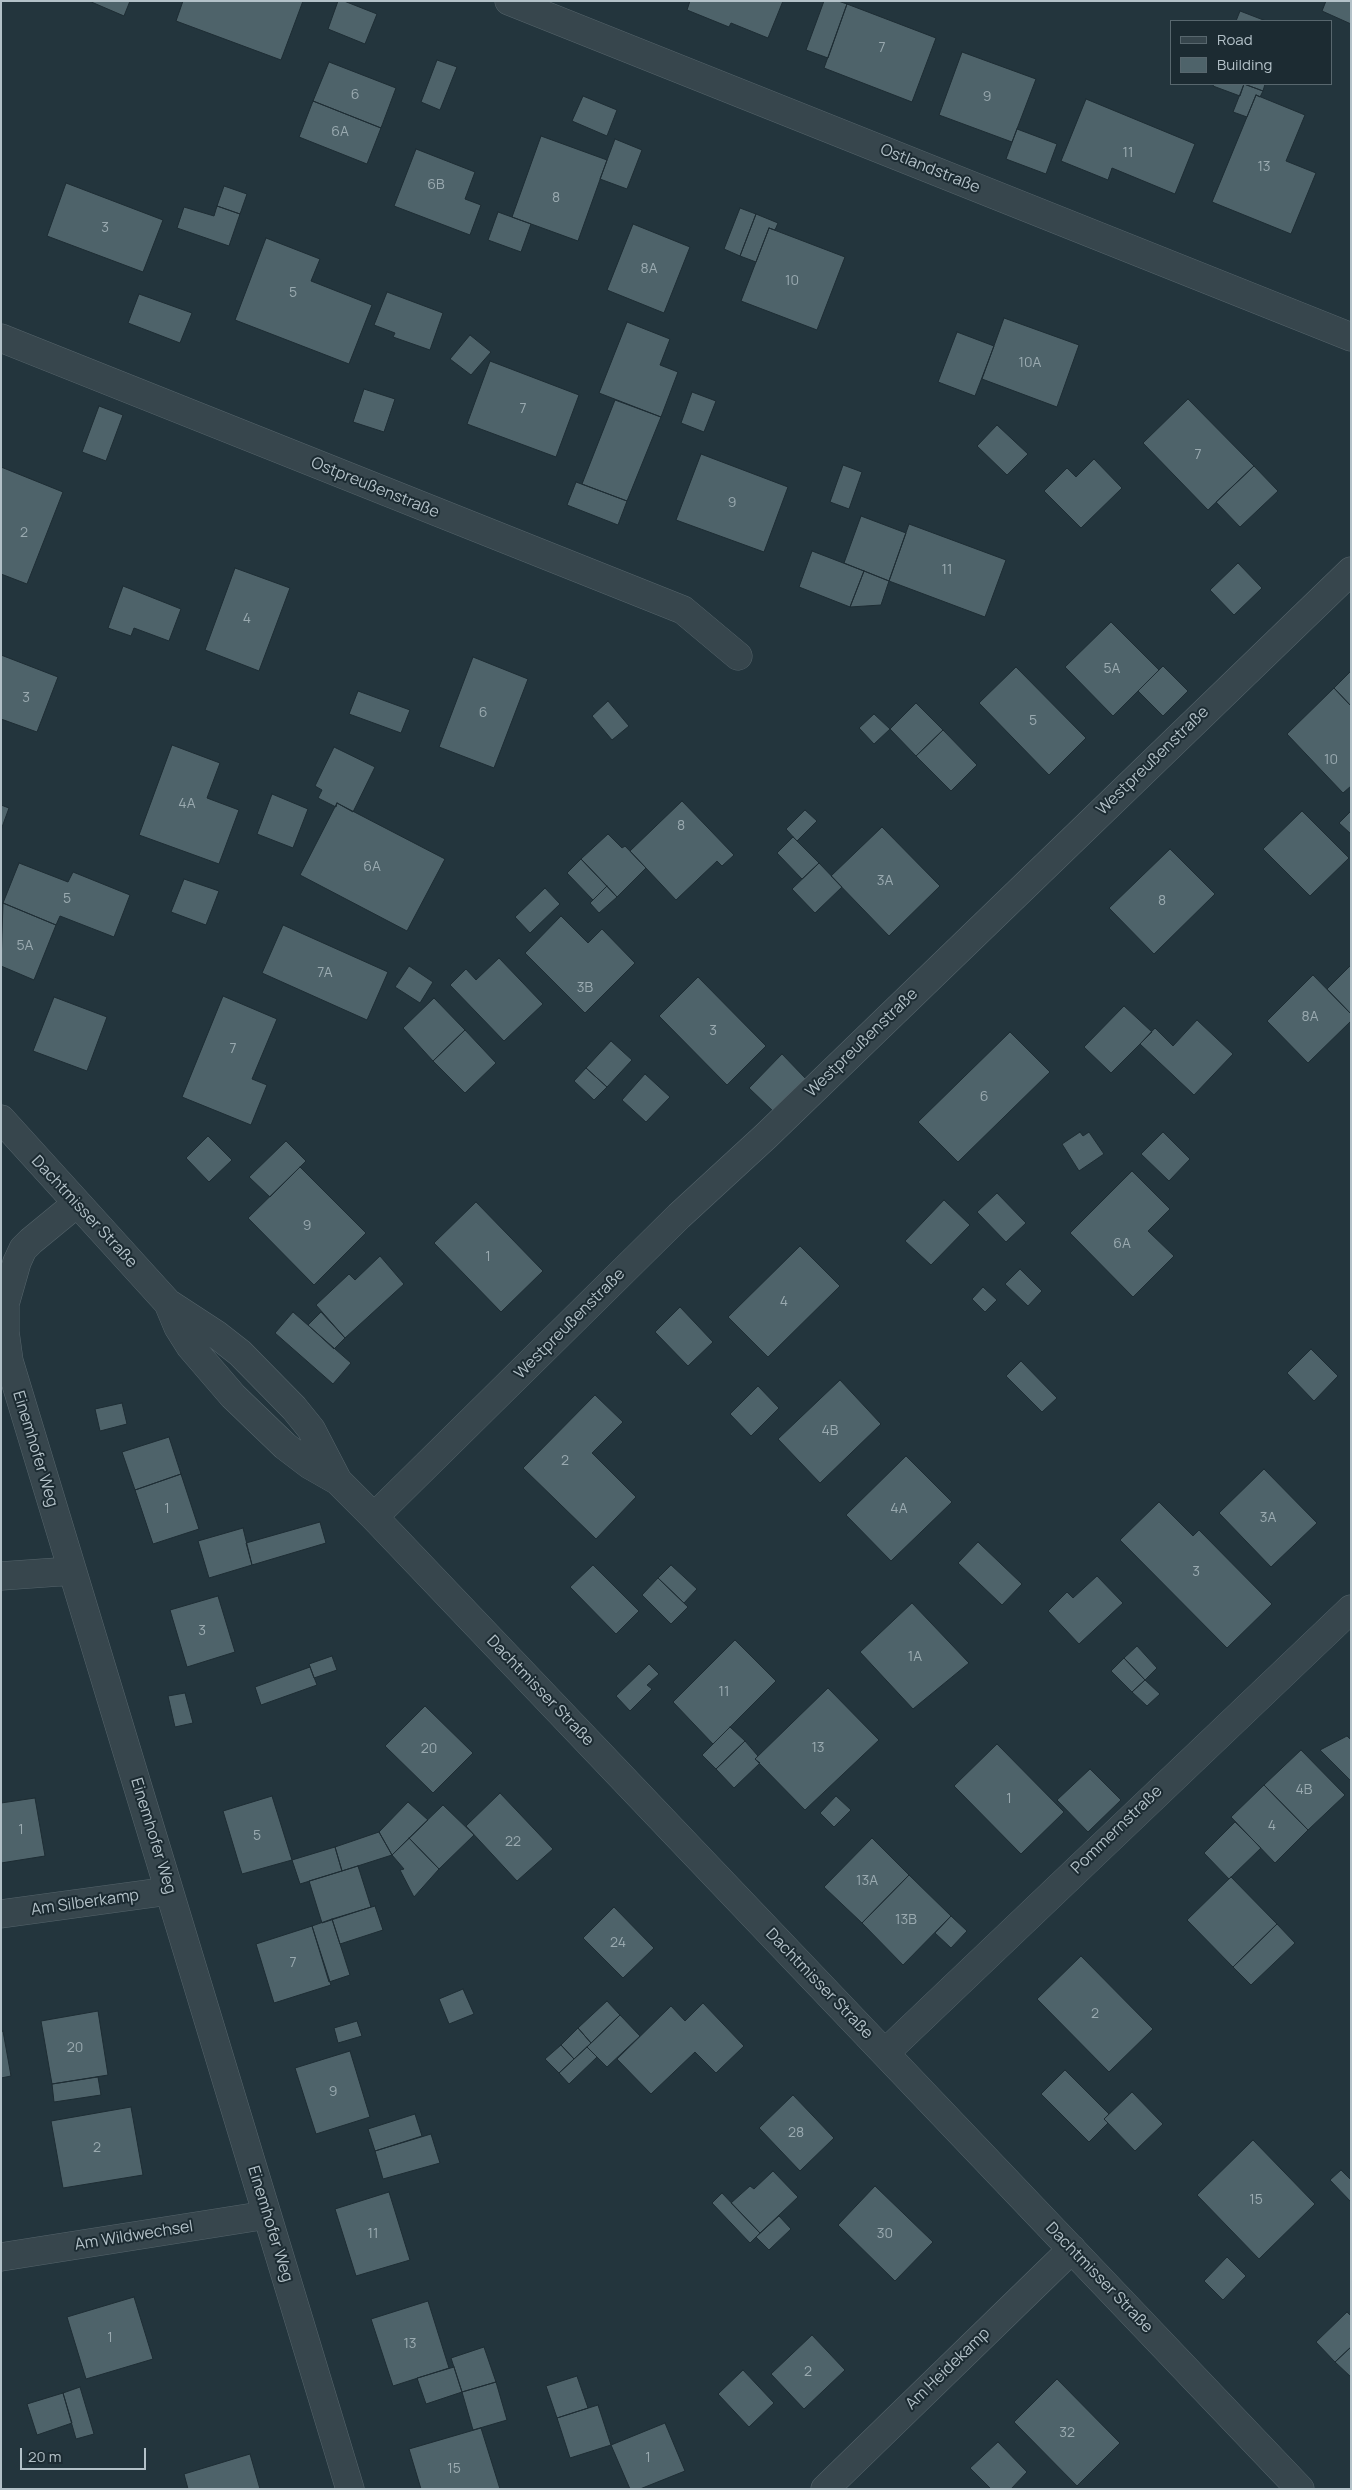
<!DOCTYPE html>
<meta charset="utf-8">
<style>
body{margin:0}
#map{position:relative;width:1352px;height:2490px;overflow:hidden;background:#23353d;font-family:Manrope,sans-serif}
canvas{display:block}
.frame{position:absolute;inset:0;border:2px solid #b3c1c8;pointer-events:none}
.legend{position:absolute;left:1170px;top:20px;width:162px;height:65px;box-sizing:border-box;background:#1c2b32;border:1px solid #58676e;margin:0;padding:6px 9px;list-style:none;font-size:15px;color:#b3c1c8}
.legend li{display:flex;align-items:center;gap:10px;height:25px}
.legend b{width:25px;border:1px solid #58676e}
.scale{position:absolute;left:20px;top:2448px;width:126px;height:22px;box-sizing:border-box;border:2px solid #b3c1c8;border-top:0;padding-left:6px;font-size:15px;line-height:18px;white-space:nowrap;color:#b3c1c8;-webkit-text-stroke:4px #1c2b32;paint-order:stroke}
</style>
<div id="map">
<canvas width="1352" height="2490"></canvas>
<div class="frame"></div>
<ul class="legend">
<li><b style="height:6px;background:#37464d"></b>Road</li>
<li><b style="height:14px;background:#4e636a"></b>Building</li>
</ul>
<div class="scale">20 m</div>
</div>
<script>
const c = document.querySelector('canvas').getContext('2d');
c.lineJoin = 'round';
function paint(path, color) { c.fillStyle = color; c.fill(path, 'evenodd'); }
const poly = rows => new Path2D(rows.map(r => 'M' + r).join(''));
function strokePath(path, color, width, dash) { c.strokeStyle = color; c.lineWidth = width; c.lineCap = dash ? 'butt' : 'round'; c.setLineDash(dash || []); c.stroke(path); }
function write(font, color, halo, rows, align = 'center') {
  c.font = font + ' Manrope,sans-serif'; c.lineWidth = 4; c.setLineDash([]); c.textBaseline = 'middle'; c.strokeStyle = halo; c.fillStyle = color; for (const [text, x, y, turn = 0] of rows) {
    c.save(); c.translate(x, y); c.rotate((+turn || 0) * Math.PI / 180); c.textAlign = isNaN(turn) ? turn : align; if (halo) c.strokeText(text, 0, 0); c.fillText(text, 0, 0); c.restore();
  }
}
const building = poly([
 [89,1,130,1,124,16,89,1],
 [183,1,303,1,281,60,176,21,183,1],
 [338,1,344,1,377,14,365,44,328,29,338,1],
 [690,1,783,1,768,38,731,23,729,27,687,10,690,1],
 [824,1,838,1,847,4,828,58,806,50,824,1],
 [1326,1,1351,1,1351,24,1322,11,1326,1],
 [847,4,936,38,912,102,824,68,847,4],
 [1240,11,1266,21,1236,21,1240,11],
 [962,52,1036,79,1012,142,939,115,962,52],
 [437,60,457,67,440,110,421,102,437,60],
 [329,62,396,88,381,128,313,101,329,62],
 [1214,84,1244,84,1240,96,1213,86,1214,84],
 [1244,84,1265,84,1263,91,1244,84],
 [1244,84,1263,91,1260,97,1256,95,1247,117,1233,112,1244,84],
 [1256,95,1305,115,1286,161,1316,173,1291,234,1212,202,1256,95],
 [583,96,617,110,607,136,572,121,583,96],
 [1086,99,1195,144,1175,194,1112,168,1108,180,1061,161,1086,99],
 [313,101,381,128,367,164,299,137,313,101],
 [1017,129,1057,144,1046,174,1006,159,1017,129],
 [541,136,607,160,578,241,512,217,541,136],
 [615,139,642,150,627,189,600,179,615,139],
 [416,149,475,172,465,199,481,205,470,235,394,206,416,149],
 [66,183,163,220,143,272,47,236,66,183],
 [224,186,247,194,240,214,217,206,224,186],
 [217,206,240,214,229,246,177,228,184,207,214,216,217,206],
 [740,208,756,214,740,256,724,249,740,208],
 [498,212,531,224,521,252,488,240,498,212],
 [756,214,778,223,775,230,769,228,756,262,740,256,756,214],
 [633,224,690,247,664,313,607,290,633,224],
 [769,228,845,257,817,330,741,301,769,228],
 [266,238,320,259,311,281,372,305,349,364,235,320,266,238],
 [387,292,443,313,430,350,393,337,395,333,374,325,387,292],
 [139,294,192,313,180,343,128,323,139,294],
 [1004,318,1079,345,1057,407,982,379,1004,318],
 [627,322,670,339,660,365,678,372,661,417,599,393,627,322],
 [957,332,994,346,975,396,938,382,957,332],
 [470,335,491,352,471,375,450,359,470,335],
 [490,361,579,395,556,457,467,424,490,361],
 [364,389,395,399,384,432,353,422,364,389],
 [692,392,716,401,704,432,681,423,692,392],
 [1188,399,1254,466,1208,510,1143,443,1188,399],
 [615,400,661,417,627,501,582,484,615,400],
 [99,406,123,415,106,461,82,452,99,406],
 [997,425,1028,454,1007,475,977,446,997,425],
 [701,454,788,487,764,552,676,520,701,454],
 [1094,459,1122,488,1081,528,1044,491,1067,468,1076,477,1094,459],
 [843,465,862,472,849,509,830,502,843,465],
 [1254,466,1278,491,1240,527,1216,502,1254,466],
 [1,467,63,492,27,584,1,574,1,467],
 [576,482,627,501,618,525,567,505,576,482],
 [861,516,906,533,889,581,844,563,861,516],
 [909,524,1006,560,985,617,889,581,909,524],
 [812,551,864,571,850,607,799,587,812,551],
 [1238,563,1262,588,1234,615,1210,590,1238,563],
 [235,568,290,588,259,671,205,650,235,568],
 [864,571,889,581,881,605,850,607,864,571],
 [123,586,181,609,169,641,134,628,131,636,108,628,123,586],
 [1111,622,1159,670,1113,716,1065,667,1111,622],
 [1,655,58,677,37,732,1,719,1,655],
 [473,657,528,679,494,768,439,747,473,657],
 [1163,666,1188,691,1163,716,1138,691,1163,666],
 [1016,667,1086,738,1049,775,979,703,1016,667],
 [1351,671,1351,706,1334,688,1351,671],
 [1334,688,1351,706,1351,786,1343,793,1287,734,1334,688],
 [358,691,410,710,401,733,349,714,358,691],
 [608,701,629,726,612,740,592,716,608,701],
 [916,703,943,730,916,756,890,729,916,703],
 [874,714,890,729,874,744,859,728,874,714],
 [943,730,977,765,951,791,916,756,943,730],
 [172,745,220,763,207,798,239,810,219,864,139,835,172,745],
 [334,747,375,767,353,812,337,803,336,807,318,798,322,790,315,786,334,747],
 [272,794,308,809,293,848,257,834,272,794],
 [682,801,734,855,722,866,717,861,676,900,630,851,682,801],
 [337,803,445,859,407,931,300,875,337,803],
 [1,805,9,808,1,830,1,805],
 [805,810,817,821,797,841,786,829,805,810],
 [1302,811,1349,858,1310,896,1263,849,1302,811],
 [1351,811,1351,834,1339,823,1351,811],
 [882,827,940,886,889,936,831,876,882,827],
 [608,834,622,848,625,846,646,868,617,897,581,859,608,834],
 [793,837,819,863,802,879,777,853,793,837],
 [1170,849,1215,894,1154,954,1109,908,1170,849],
 [581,859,607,886,593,900,567,873,581,859],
 [19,863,68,882,73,872,130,895,114,937,60,916,56,925,3,903,19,863],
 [819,863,842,887,815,913,792,889,819,863],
 [184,879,219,891,206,925,171,912,184,879],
 [607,886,617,897,599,913,590,903,607,886],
 [545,888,560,904,530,933,515,917,545,888],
 [3,903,56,925,34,980,1,966,3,903],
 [561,916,588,943,602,929,635,963,585,1013,525,953,561,916],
 [283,925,388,972,367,1020,262,973,283,925],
 [499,958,543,1004,504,1041,450,985,466,969,476,980,499,958],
 [1351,965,1351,1014,1327,989,1351,965],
 [409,966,433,982,420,1003,395,987,409,966],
 [1313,975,1351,1014,1351,1021,1308,1063,1267,1021,1313,975],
 [698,977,766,1046,727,1085,659,1016,698,977],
 [223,996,277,1019,252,1079,267,1085,251,1125,182,1097,223,996],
 [54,997,107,1017,87,1071,33,1051,54,997],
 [434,998,465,1030,433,1061,403,1028,434,998],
 [1124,1006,1152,1032,1111,1073,1084,1047,1124,1006],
 [1197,1020,1233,1054,1194,1095,1140,1044,1155,1028,1173,1046,1197,1020],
 [465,1030,496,1063,465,1093,433,1061,465,1030],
 [1010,1032,1050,1072,958,1162,918,1122,1010,1032],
 [611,1041,632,1060,607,1087,586,1068,611,1041],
 [782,1054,806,1079,774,1112,749,1088,782,1054],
 [586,1068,607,1087,594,1100,574,1081,586,1068],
 [645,1074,670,1097,646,1122,622,1100,645,1074],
 [1080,1132,1083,1136,1089,1132,1104,1154,1079,1171,1062,1144,1080,1132],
 [1163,1132,1190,1159,1169,1181,1141,1154,1163,1132],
 [208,1136,232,1160,209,1182,186,1158,208,1136],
 [286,1141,306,1161,270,1197,249,1177,286,1141],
 [300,1167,366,1233,314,1285,248,1218,300,1167],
 [1132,1171,1170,1209,1148,1231,1174,1256,1133,1297,1070,1233,1132,1171],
 [997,1193,1026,1223,1006,1242,977,1212,997,1193],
 [944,1200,970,1225,931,1265,905,1241,944,1200],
 [476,1202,543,1271,501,1312,434,1243,476,1202],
 [800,1246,840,1286,768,1357,728,1317,800,1246],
 [380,1256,404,1284,345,1338,316,1305,349,1274,355,1280,380,1256],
 [1020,1269,1042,1291,1028,1306,1005,1284,1020,1269],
 [983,1287,997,1300,985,1312,972,1299,983,1287],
 [680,1307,713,1342,688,1366,655,1332,680,1307],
 [293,1312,351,1363,333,1384,275,1333,293,1312],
 [321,1312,345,1338,334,1349,308,1325,321,1312],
 [1311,1349,1338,1376,1314,1401,1287,1373,1311,1349],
 [1021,1361,1057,1398,1042,1412,1006,1376,1021,1361],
 [840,1380,881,1424,820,1483,778,1439,840,1380],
 [758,1386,779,1408,751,1436,730,1414,758,1386],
 [595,1395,623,1422,592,1453,636,1497,596,1539,523,1468,595,1395],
 [122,1403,127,1424,100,1431,95,1409,122,1403],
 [169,1437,181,1474,135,1490,122,1452,169,1437],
 [906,1456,952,1502,891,1561,846,1515,906,1456],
 [1264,1469,1317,1523,1271,1567,1219,1513,1264,1469],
 [181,1474,199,1529,153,1544,135,1490,181,1474],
 [1159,1502,1193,1536,1199,1530,1272,1604,1227,1648,1120,1540,1159,1502],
 [320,1522,326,1543,252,1565,246,1543,320,1522],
 [243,1528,252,1565,209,1578,198,1541,243,1528],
 [978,1542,1022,1584,1002,1605,958,1563,978,1542],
 [593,1565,639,1611,616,1634,570,1587,593,1565],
 [671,1565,697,1589,684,1603,658,1578,671,1565],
 [1097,1576,1123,1603,1079,1644,1048,1611,1067,1592,1073,1598,1097,1576],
 [658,1578,688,1607,671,1624,642,1595,658,1578],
 [218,1596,235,1652,187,1667,170,1610,218,1596],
 [912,1603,969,1663,913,1709,860,1652,912,1603],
 [735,1640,776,1681,713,1744,673,1702,735,1640],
 [1137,1646,1157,1668,1145,1680,1124,1658,1137,1646],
 [332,1656,337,1670,314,1678,309,1664,332,1656],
 [1124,1658,1145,1680,1132,1692,1111,1671,1124,1658],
 [649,1664,659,1674,647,1685,652,1689,630,1711,616,1696,649,1664],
 [310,1667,317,1685,261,1705,255,1687,310,1667],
 [1145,1680,1160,1694,1147,1706,1132,1692,1145,1680],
 [828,1688,879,1740,805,1810,755,1759,828,1688],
 [185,1693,193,1723,175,1727,168,1696,185,1693],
 [425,1706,473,1753,433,1793,385,1746,425,1706],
 [730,1727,745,1741,716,1769,702,1755,730,1727],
 [1347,1736,1351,1740,1351,1781,1320,1750,1347,1736],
 [745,1741,758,1756,755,1759,760,1763,734,1788,716,1769,745,1741],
 [997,1744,1064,1812,1021,1854,954,1786,997,1744],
 [1301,1750,1345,1795,1308,1830,1264,1785,1301,1750],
 [1090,1769,1121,1800,1088,1832,1057,1800,1090,1769],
 [1264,1785,1308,1830,1275,1863,1231,1817,1264,1785],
 [500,1793,553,1849,517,1881,466,1826,500,1793],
 [272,1796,292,1860,242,1874,223,1811,272,1796],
 [836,1796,851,1810,834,1827,820,1813,836,1796],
 [35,1798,45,1856,1,1863,1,1803,35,1798],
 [408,1802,428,1820,392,1855,379,1832,408,1802],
 [443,1805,474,1835,439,1869,409,1838,443,1805],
 [1235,1822,1261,1848,1229,1879,1204,1853,1235,1822],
 [379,1832,392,1855,342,1871,335,1847,379,1832],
 [409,1838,439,1869,414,1897,400,1870,404,1869,392,1855,409,1838],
 [872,1838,909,1875,862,1923,824,1887,872,1838],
 [335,1847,342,1871,300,1884,292,1860,335,1847],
 [358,1866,371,1907,322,1923,309,1881,358,1866],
 [909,1875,951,1916,903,1965,862,1923,909,1875],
 [1231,1877,1277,1924,1233,1967,1187,1920,1231,1877],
 [375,1906,383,1930,340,1944,332,1919,375,1906],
 [614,1907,654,1948,623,1978,583,1938,614,1907],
 [951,1916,967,1931,951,1948,935,1933,951,1916],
 [332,1919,350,1975,329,1982,312,1926,332,1919],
 [1277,1924,1295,1943,1251,1985,1233,1967,1277,1924],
 [312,1926,331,1985,274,2003,256,1944,312,1926],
 [1081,1956,1153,2029,1109,2072,1037,1999,1081,1956],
 [463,1989,474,2014,449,2024,439,1999,463,1989],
 [607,2001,620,2015,591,2043,578,2028,607,2001],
 [703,2003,744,2046,716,2073,695,2052,651,2094,617,2059,671,2006,685,2021,703,2003],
 [98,2011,108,2075,52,2084,41,2021,98,2011],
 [620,2015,640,2036,607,2067,587,2047,620,2015],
 [357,2021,362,2036,338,2043,334,2028,357,2021],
 [578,2028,591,2043,574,2059,561,2045,578,2028],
 [3,2031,11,2076,1,2078,1,2032,3,2031],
 [561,2045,574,2059,559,2073,545,2059,561,2045],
 [587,2047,597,2057,569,2084,559,2073,587,2047],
 [350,2051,370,2117,316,2134,295,2068,350,2051],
 [1065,2070,1109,2114,1104,2119,1108,2123,1089,2142,1041,2094,1065,2070],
 [98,2077,101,2095,54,2102,52,2084,98,2077],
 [1132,2092,1163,2124,1135,2151,1104,2119,1132,2092],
 [793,2095,834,2138,800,2171,759,2128,793,2095],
 [131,2107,143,2175,63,2188,51,2121,131,2107],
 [415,2114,422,2136,375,2151,368,2129,415,2114],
 [431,2134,440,2163,383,2179,375,2151,431,2134],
 [1253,2140,1315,2204,1259,2259,1197,2195,1253,2140],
 [1341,2170,1351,2180,1351,2202,1330,2180,1341,2170],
 [773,2171,798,2197,760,2233,731,2203,750,2186,754,2189,773,2171],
 [875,2186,933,2242,895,2281,838,2225,875,2186],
 [389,2192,410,2260,356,2276,335,2209,389,2192],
 [722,2193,760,2233,750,2243,712,2203,722,2193],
 [779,2216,791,2229,769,2250,756,2237,779,2216],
 [1227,2257,1246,2276,1223,2300,1204,2281,1227,2257],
 [134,2297,153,2359,86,2379,67,2317,134,2297],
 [428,2301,449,2368,393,2386,371,2319,428,2301],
 [1347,2312,1351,2316,1351,2347,1335,2362,1316,2342,1347,2312],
 [812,2335,845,2370,804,2409,771,2374,812,2335],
 [484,2347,496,2382,462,2392,451,2358,484,2347],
 [1351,2347,1351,2377,1335,2362,1351,2347],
 [454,2367,462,2392,426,2404,417,2378,454,2367],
 [743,2370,774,2403,749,2427,718,2394,743,2370],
 [577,2376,588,2408,557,2418,546,2386,577,2376],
 [1057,2379,1120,2443,1077,2486,1014,2422,1057,2379],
 [496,2382,507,2420,473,2430,462,2392,496,2382],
 [80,2387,94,2434,76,2439,63,2393,80,2387],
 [63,2393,72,2423,37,2435,27,2404,63,2393],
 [598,2405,611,2445,570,2458,557,2418,598,2405],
 [665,2423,685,2471,640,2489,630,2489,611,2445,665,2423],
 [481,2428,500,2489,421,2489,409,2449,481,2428],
 [998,2442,1027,2472,1011,2489,991,2489,970,2468,998,2442],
 [250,2454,260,2489,188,2489,184,2474,250,2454]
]);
const minor = poly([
 [509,1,1351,337],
 [1,338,683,610,738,656],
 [1,1119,168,1303,217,1335,240,1353,294,1408,311,1429,338,1481],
 [76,1204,31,1241,23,1249,17,1262,5,1304,5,1332,9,1361,350,2489],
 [168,1303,178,1327,190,1346,233,1396,285,1446,310,1465,338,1481,374,1517,1300,2489],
 [374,1517,679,1216,766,1136,1351,571],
 [1,1576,72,1571],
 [1,1914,169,1891],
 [885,2053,1351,1609],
 [1,2257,267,2215],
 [825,2489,1072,2249]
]);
const numberNames = [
 ["7",882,48],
 ["6",355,95],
 ["9",987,97],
 ["6A",340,132],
 ["11",1128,153],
 ["13",1264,167],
 ["6B",436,185],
 ["8",556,198],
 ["3",105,228],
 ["8A",649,269],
 ["10",792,281],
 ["5",293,293],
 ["10A",1030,363],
 ["7",523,409],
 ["7",1198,455],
 ["9",732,503],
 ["2",24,533],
 ["11",947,570],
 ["4",247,619],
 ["5A",1112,669],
 ["3",26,698],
 ["6",483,713],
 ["5",1033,721],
 ["10",1331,760],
 ["4A",187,804],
 ["8",681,826],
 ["6A",372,867],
 ["3A",885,881],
 ["5",67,899],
 ["8",1162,901],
 ["5A",25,946],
 ["7A",325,973],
 ["3B",585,988],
 ["8A",1310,1017],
 ["3",713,1031],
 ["7",233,1049],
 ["6",984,1097],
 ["9",307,1226],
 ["6A",1122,1244],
 ["1",488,1257],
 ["4",784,1302],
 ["4B",830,1431],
 ["2",565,1461],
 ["1",167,1509],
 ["4A",899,1509],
 ["3A",1268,1518],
 ["3",1196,1572],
 ["3",202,1631],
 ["1A",915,1657],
 ["11",724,1692],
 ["13",818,1748],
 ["20",429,1749],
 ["4B",1304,1790],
 ["1",1009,1799],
 ["4",1272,1826],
 ["1",21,1830],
 ["5",257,1836],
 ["22",513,1842],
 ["13A",867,1881],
 ["13B",906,1920],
 ["24",618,1943],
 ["7",293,1963],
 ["2",1095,2014],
 ["20",75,2048],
 ["9",333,2092],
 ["28",796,2133],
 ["2",97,2148],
 ["15",1256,2200],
 ["11",373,2234],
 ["30",885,2234],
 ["1",110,2338],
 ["13",410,2344],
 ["2",808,2372],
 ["32",1067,2433],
 ["1",648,2458],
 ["15",454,2469]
];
const streetNames = [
 ["Ostlandstraße",930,169,22],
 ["Ostpreußenstraße",375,488,22],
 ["Westpreußenstraße",1153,761,-44],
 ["Westpreußenstraße",862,1043,-44],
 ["Dachtmisser Straße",84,1212,47],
 ["Westpreußenstraße",570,1324,-45],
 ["Einemhofer Weg",35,1449,73],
 ["Dachtmisser Straße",540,1691,46],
 ["Pommernstraße",1117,1830,-44],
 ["Einemhofer Weg",153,1836,73],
 ["Am Silberkamp",85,1903,-8],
 ["Dachtmisser Straße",819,1984,46],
 ["Einemhofer Weg",270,2224,73],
 ["Am Wildwechsel",134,2236,-9],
 ["Dachtmisser Straße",1099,2278,46],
 ["Am Heidekamp",948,2369,-44]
];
paint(building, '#4e636a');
strokePath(building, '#1e2d34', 1);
strokePath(minor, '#55646b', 29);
strokePath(minor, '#37464d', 28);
write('14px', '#9aaab0', null, numberNames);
write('16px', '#b3c1c8', '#1c2b32', streetNames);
</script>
